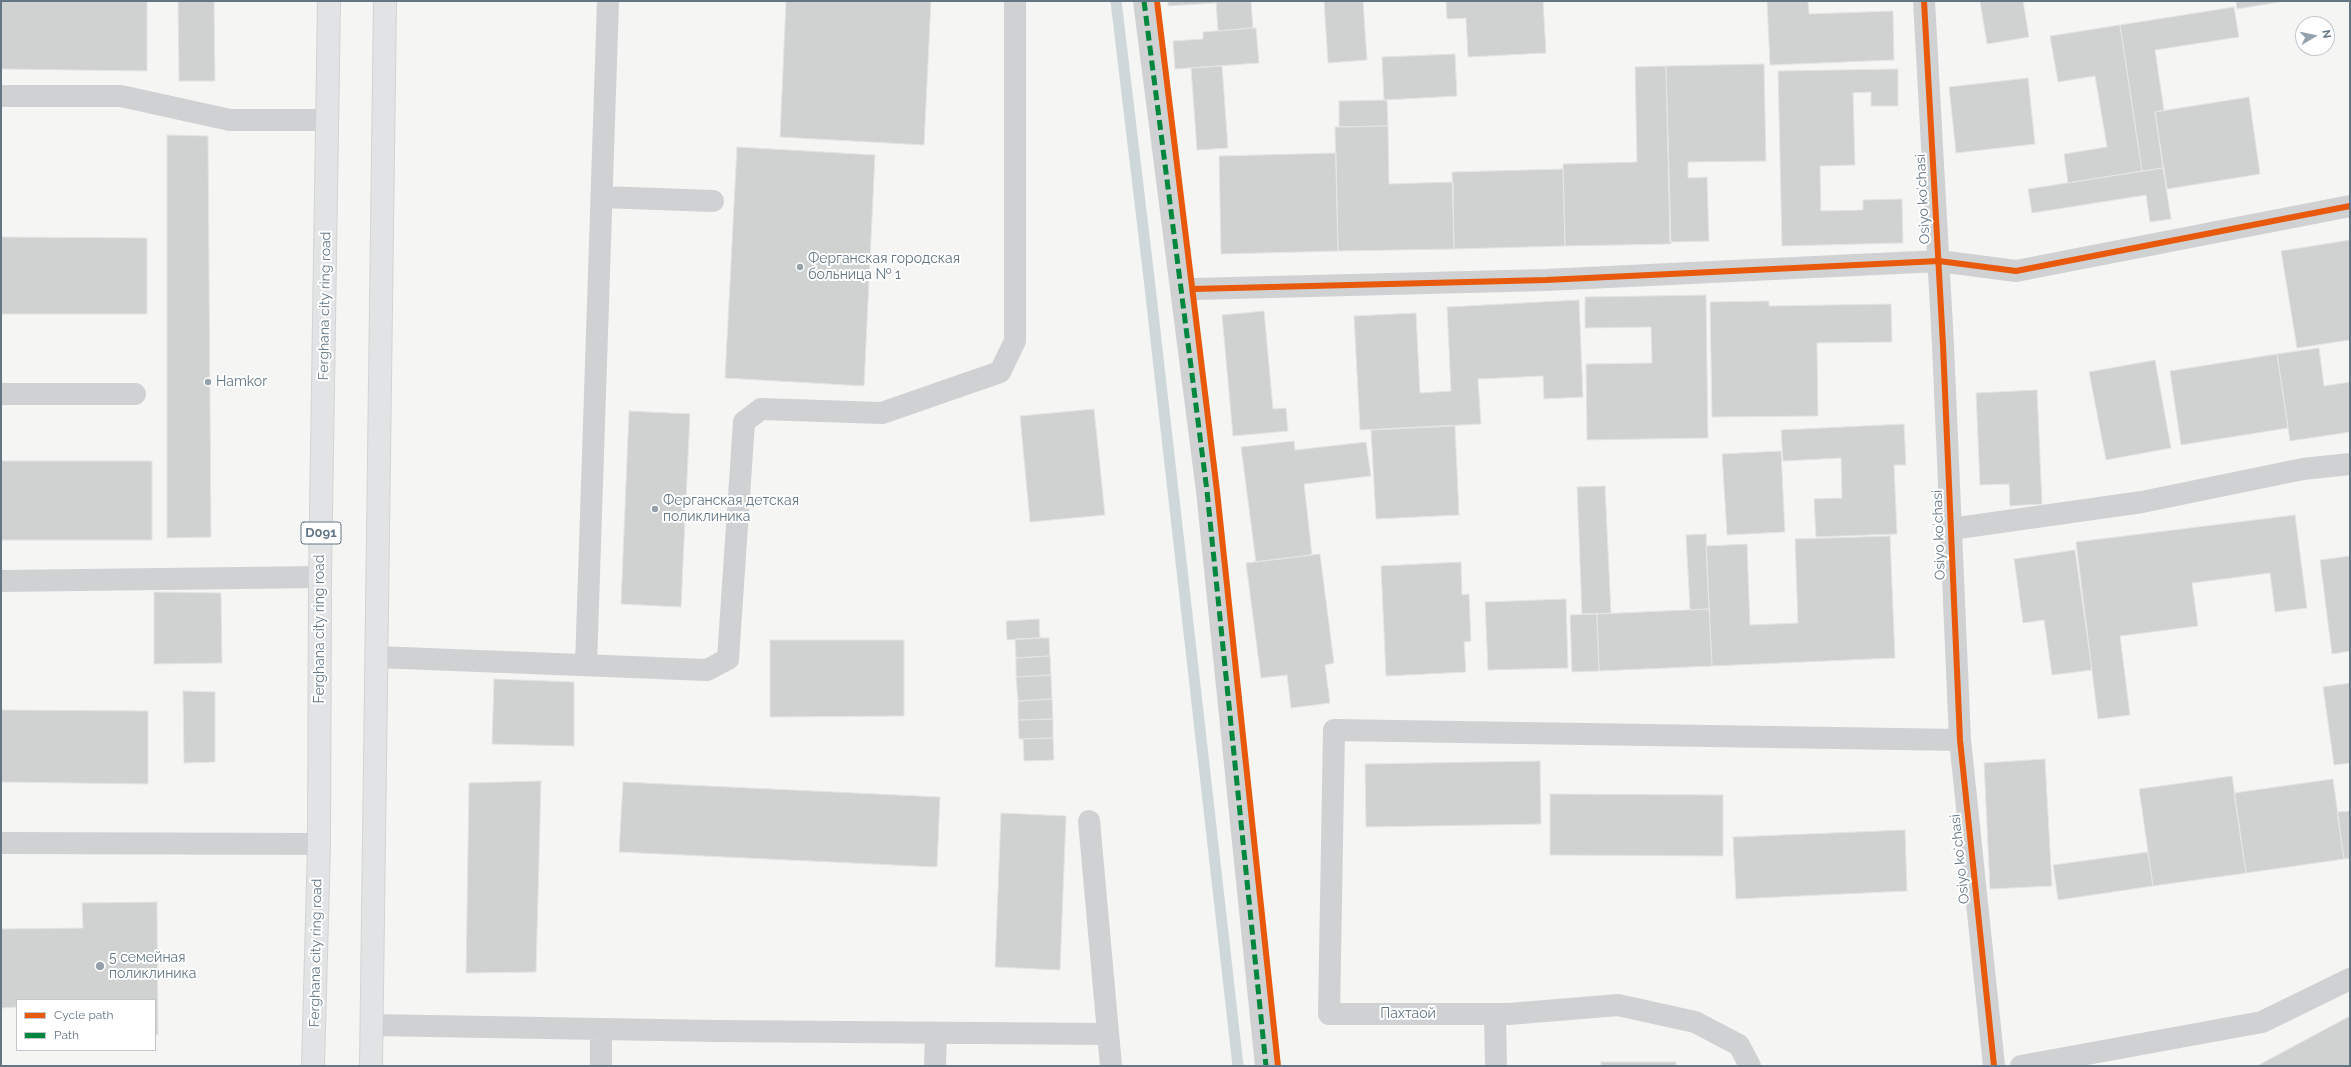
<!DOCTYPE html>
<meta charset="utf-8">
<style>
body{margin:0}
#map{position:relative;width:2351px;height:1067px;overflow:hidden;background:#f5f5f3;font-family:Raleway,sans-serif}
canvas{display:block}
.frame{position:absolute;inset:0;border:2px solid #627685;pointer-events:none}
.legend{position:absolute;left:16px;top:999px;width:140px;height:52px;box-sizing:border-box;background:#fff;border:1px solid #c0c8ce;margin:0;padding:5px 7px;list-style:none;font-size:12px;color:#627685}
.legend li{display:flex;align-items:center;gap:8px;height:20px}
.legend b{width:20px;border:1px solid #c0c8ce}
.north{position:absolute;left:2295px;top:16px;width:40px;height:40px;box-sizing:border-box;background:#fff;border:1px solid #c0c8ce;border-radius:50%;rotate:81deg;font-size:11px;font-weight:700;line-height:16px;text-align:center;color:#627685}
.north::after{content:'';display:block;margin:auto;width:14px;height:18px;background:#95a2ac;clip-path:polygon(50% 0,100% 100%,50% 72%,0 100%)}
</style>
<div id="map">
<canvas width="2351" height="1067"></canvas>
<div class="frame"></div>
<ul class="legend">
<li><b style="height:5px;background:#e8590c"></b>Cycle path</li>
<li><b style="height:5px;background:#00873e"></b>Path</li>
</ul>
<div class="north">N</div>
</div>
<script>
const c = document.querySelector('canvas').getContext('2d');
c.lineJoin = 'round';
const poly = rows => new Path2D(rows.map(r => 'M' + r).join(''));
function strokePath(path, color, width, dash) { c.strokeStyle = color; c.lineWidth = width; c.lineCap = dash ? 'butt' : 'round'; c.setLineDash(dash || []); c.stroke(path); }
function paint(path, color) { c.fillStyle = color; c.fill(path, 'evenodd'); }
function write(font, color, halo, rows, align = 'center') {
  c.font = font + ' Raleway,sans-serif'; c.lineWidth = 4; c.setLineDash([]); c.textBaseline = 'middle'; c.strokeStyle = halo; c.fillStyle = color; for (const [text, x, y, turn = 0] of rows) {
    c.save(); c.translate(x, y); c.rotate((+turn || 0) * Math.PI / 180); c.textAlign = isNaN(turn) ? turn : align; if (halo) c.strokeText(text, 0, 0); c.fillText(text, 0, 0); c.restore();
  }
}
const stream = poly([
 [1116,1,1149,278,1238,1066]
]);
const building = poly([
 [1,1,147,1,147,71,1,69,1,1],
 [178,1,214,1,215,81,179,81,178,1],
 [786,1,931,1,924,145,780,137,786,1],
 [1168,1,1216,1,1216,3,1168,6,1168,1],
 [1216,1,1251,1,1253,28,1218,31,1216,1],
 [1324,1,1363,1,1367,60,1328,63,1324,1],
 [1446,1,1543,1,1546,53,1468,57,1466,18,1447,19,1446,1],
 [1767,1,1808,1,1809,14,1893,11,1894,60,1770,65,1767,1],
 [1980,1,2023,1,2029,37,1987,44,1980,1],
 [2236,1,2279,1,2279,2,2237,9,2236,1],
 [2234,7,2239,37,2155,50,2164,110,2155,112,2163,168,2142,171,2120,25,2234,7],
 [2120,25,2142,171,2068,183,2064,154,2107,147,2095,76,2058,82,2050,36,2120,25],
 [1253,28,1256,28,1259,63,1175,69,1173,41,1203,39,1203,32,1253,28],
 [1455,54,1457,96,1384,100,1382,57,1455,54],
 [1764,64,1766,161,1688,162,1688,178,1707,177,1709,241,1670,242,1666,66,1764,64],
 [1222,66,1228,148,1197,150,1191,68,1222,66],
 [1666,66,1671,244,1565,246,1563,164,1637,162,1635,67,1666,66],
 [1898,69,1898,106,1871,106,1871,92,1853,93,1855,165,1820,166,1821,211,1863,210,1863,200,1902,199,1903,243,1782,246,1778,71,1898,69],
 [2028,78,2035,144,1956,153,1949,87,2028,78],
 [2249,97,2260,174,2167,189,2155,112,2249,97],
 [1387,100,1388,126,1339,127,1339,101,1387,100],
 [1388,126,1389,184,1453,182,1454,249,1338,251,1335,127,1388,126],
 [167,135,208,136,211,537,167,538,167,135],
 [737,147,875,155,864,386,725,378,737,147],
 [1336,153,1338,251,1221,254,1219,156,1336,153],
 [2163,168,2171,219,2150,222,2146,195,2032,213,2028,189,2163,168],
 [1563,169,1565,246,1454,249,1452,172,1563,169],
 [1,237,147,238,147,314,1,314,1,237],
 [2350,240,2350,340,2297,348,2281,251,2350,240],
 [1706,295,1708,438,1587,440,1586,364,1652,363,1651,327,1585,328,1585,297,1706,295],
 [1579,300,1583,397,1544,399,1543,376,1478,379,1481,424,1360,430,1354,316,1416,313,1420,393,1451,391,1447,307,1579,300],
 [1769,301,1769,306,1891,304,1892,342,1817,343,1818,416,1712,417,1710,302,1769,301],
 [1264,311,1273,409,1286,408,1288,431,1233,436,1222,315,1264,311],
 [2319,348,2324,386,2350,382,2350,432,2290,441,2277,354,2319,348],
 [2277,354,2288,428,2181,445,2170,371,2277,354],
 [2155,360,2171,448,2106,460,2089,372,2155,360],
 [2037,390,2042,504,2010,506,2009,484,1980,485,1976,393,2037,390],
 [1094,409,1105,515,1030,522,1020,416,1094,409],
 [629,411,690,414,681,607,621,604,629,411],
 [1904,424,1906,465,1894,465,1897,534,1816,537,1814,499,1842,498,1841,458,1783,461,1781,430,1904,424],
 [1455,426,1459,515,1376,519,1371,430,1455,426],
 [1294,441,1295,450,1366,442,1371,476,1304,484,1312,555,1256,562,1241,447,1294,441],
 [1781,451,1785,532,1727,535,1722,454,1781,451],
 [1,461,152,461,152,540,1,540,1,461],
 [1605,486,1611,613,1582,614,1577,487,1605,486],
 [2295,515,2307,608,2275,612,2270,573,2192,583,2198,626,2120,636,2130,715,2098,719,2076,542,2295,515],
 [1706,534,1709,609,1690,610,1686,535,1706,534],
 [1890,536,1895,658,1712,666,1706,546,1747,544,1750,625,1798,623,1795,539,1890,536],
 [2075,550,2092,670,2052,675,2044,620,2023,623,2014,559,2075,550],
 [1320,554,1334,663,1325,665,1330,703,1291,708,1287,675,1261,678,1246,563,1320,554],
 [2350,556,2350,651,2332,654,2320,560,2350,556],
 [1461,562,1462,595,1469,594,1471,641,1464,642,1466,672,1386,676,1381,566,1461,562],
 [154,592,221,593,222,663,154,664,154,592],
 [1566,599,1568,668,1488,670,1485,602,1566,599],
 [1709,609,1712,666,1599,671,1597,614,1709,609],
 [1597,614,1599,671,1572,672,1570,615,1597,614],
 [1039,619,1040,638,1007,640,1006,621,1039,619],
 [1040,638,1049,638,1050,656,1016,658,1015,639,1040,638],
 [770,640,904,640,904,716,770,717,770,640],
 [1050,656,1051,675,1016,677,1016,658,1050,656],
 [1051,675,1052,699,1018,701,1016,677,1051,675],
 [494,679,574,682,574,746,492,744,494,679],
 [2350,683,2350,763,2334,765,2323,687,2350,683],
 [183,691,215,692,215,762,184,763,183,691],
 [1052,699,1053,719,1018,720,1018,701,1052,699],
 [1,710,148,711,148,784,1,782,1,710],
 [1053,719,1053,738,1019,739,1018,720,1053,719],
 [1053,738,1054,760,1024,761,1023,739,1053,738],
 [2045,759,2052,886,1990,889,1984,763,2045,759],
 [1540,761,1541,824,1366,827,1365,764,1540,761],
 [2232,776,2246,873,2153,886,2139,789,2232,776],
 [2333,779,2344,859,2246,873,2234,793,2333,779],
 [541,781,536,972,466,973,469,783,541,781],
 [623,782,940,797,937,867,619,852,623,782],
 [1550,794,1723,795,1723,856,1550,855,1550,794],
 [2350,811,2350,858,2344,859,2337,812,2350,811],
 [1001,813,1066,816,1060,970,995,967,1001,813],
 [1905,830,1907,891,1736,899,1733,837,1905,830],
 [2148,852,2153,886,2058,900,2053,865,2148,852],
 [157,902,158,1035,155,1035,155,1000,17,1000,17,1007,1,1008,1,929,83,928,82,903,157,902],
 [2350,1016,2350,1066,2257,1066,2350,1016],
 [1601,1062,1676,1062,1676,1066,1601,1066,1601,1062]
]);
const minor = poly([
 [1144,1,1207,491,1266,1066],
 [1924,1,1943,345,1960,740,1994,1066],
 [1,96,121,96,230,120,327,120],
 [602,197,713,201],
 [1193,289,1546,280,1939,261,2016,271,2350,206],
 [1,394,135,394],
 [1951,529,2142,502,2303,469,2350,464],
 [1,581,320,577],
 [377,657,707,670,728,659,744,422,761,409,882,413,1000,372,1015,341,1015,1],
 [586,665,608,1],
 [1089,821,1111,1066],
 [1,843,319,844],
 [1495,1015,1496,1066],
 [372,1025,716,1031,1108,1034],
 [601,1030,601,1066],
 [935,1066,936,1033],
 [1750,1066,1739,1045,1695,1022,1618,1005,1509,1014,1329,1014,1334,730,1960,740],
 [2021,1066,2262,1022,2350,979]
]);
const highway = poly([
 [313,1066,319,844,320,577,329,1],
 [371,1066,385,1]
]);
const quiet = poly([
 [1144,1,1207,491,1266,1066]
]);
const cycleway = poly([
 [1157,1,1217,491,1278,1066],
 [1924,1,1943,345,1960,740,1994,1066],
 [1193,289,1546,280,1939,261,2016,271,2350,206]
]);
const markers = [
 [800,267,4,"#95a2ac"],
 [208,382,4,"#95a2ac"],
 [655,509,4,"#95a2ac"],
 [100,966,5,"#95a2ac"]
];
const shields = [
 [321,533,40]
];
const shieldNames = [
 ["D091",321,533]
];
const streetNames = [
 ["Osiyo koʻchasi",1923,199,-93],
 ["Ferghana city ring road",325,306,-89],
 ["Osiyo koʻchasi",1939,535,-92],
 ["Ferghana city ring road",320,629,-90],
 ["Osiyo koʻchasi",1960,859,-96],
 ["Ferghana city ring road",316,953,-89],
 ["Пахтаой",1408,1014]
];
const poiNames = [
 ["Ферганская городская",808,259],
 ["больница № 1",808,275],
 ["Hamkor",216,382],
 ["Ферганская детская",663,501],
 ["поликлиника",663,517],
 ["5 семейная",109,958],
 ["поликлиника",109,974]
];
strokePath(stream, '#ced7da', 11);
paint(building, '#d0d2d2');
strokePath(building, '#e4e4e2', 1);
strokePath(highway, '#d2d3d3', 24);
strokePath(minor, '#d0d1d2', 22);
strokePath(highway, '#e2e3e4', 22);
strokePath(quiet, '#00873e', 5, [10, 5]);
strokePath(cycleway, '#e8590c', 6);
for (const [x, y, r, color] of markers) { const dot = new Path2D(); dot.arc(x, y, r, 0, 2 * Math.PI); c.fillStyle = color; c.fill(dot); strokePath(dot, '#fff', 1.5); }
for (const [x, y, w] of shields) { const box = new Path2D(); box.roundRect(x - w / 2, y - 11, w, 22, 3); c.fillStyle = '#fff'; c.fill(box); strokePath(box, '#627685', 1); }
write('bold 13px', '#627685', null, shieldNames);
write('14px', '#627685', '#fff', streetNames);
write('14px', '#627685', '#fff', poiNames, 'left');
</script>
